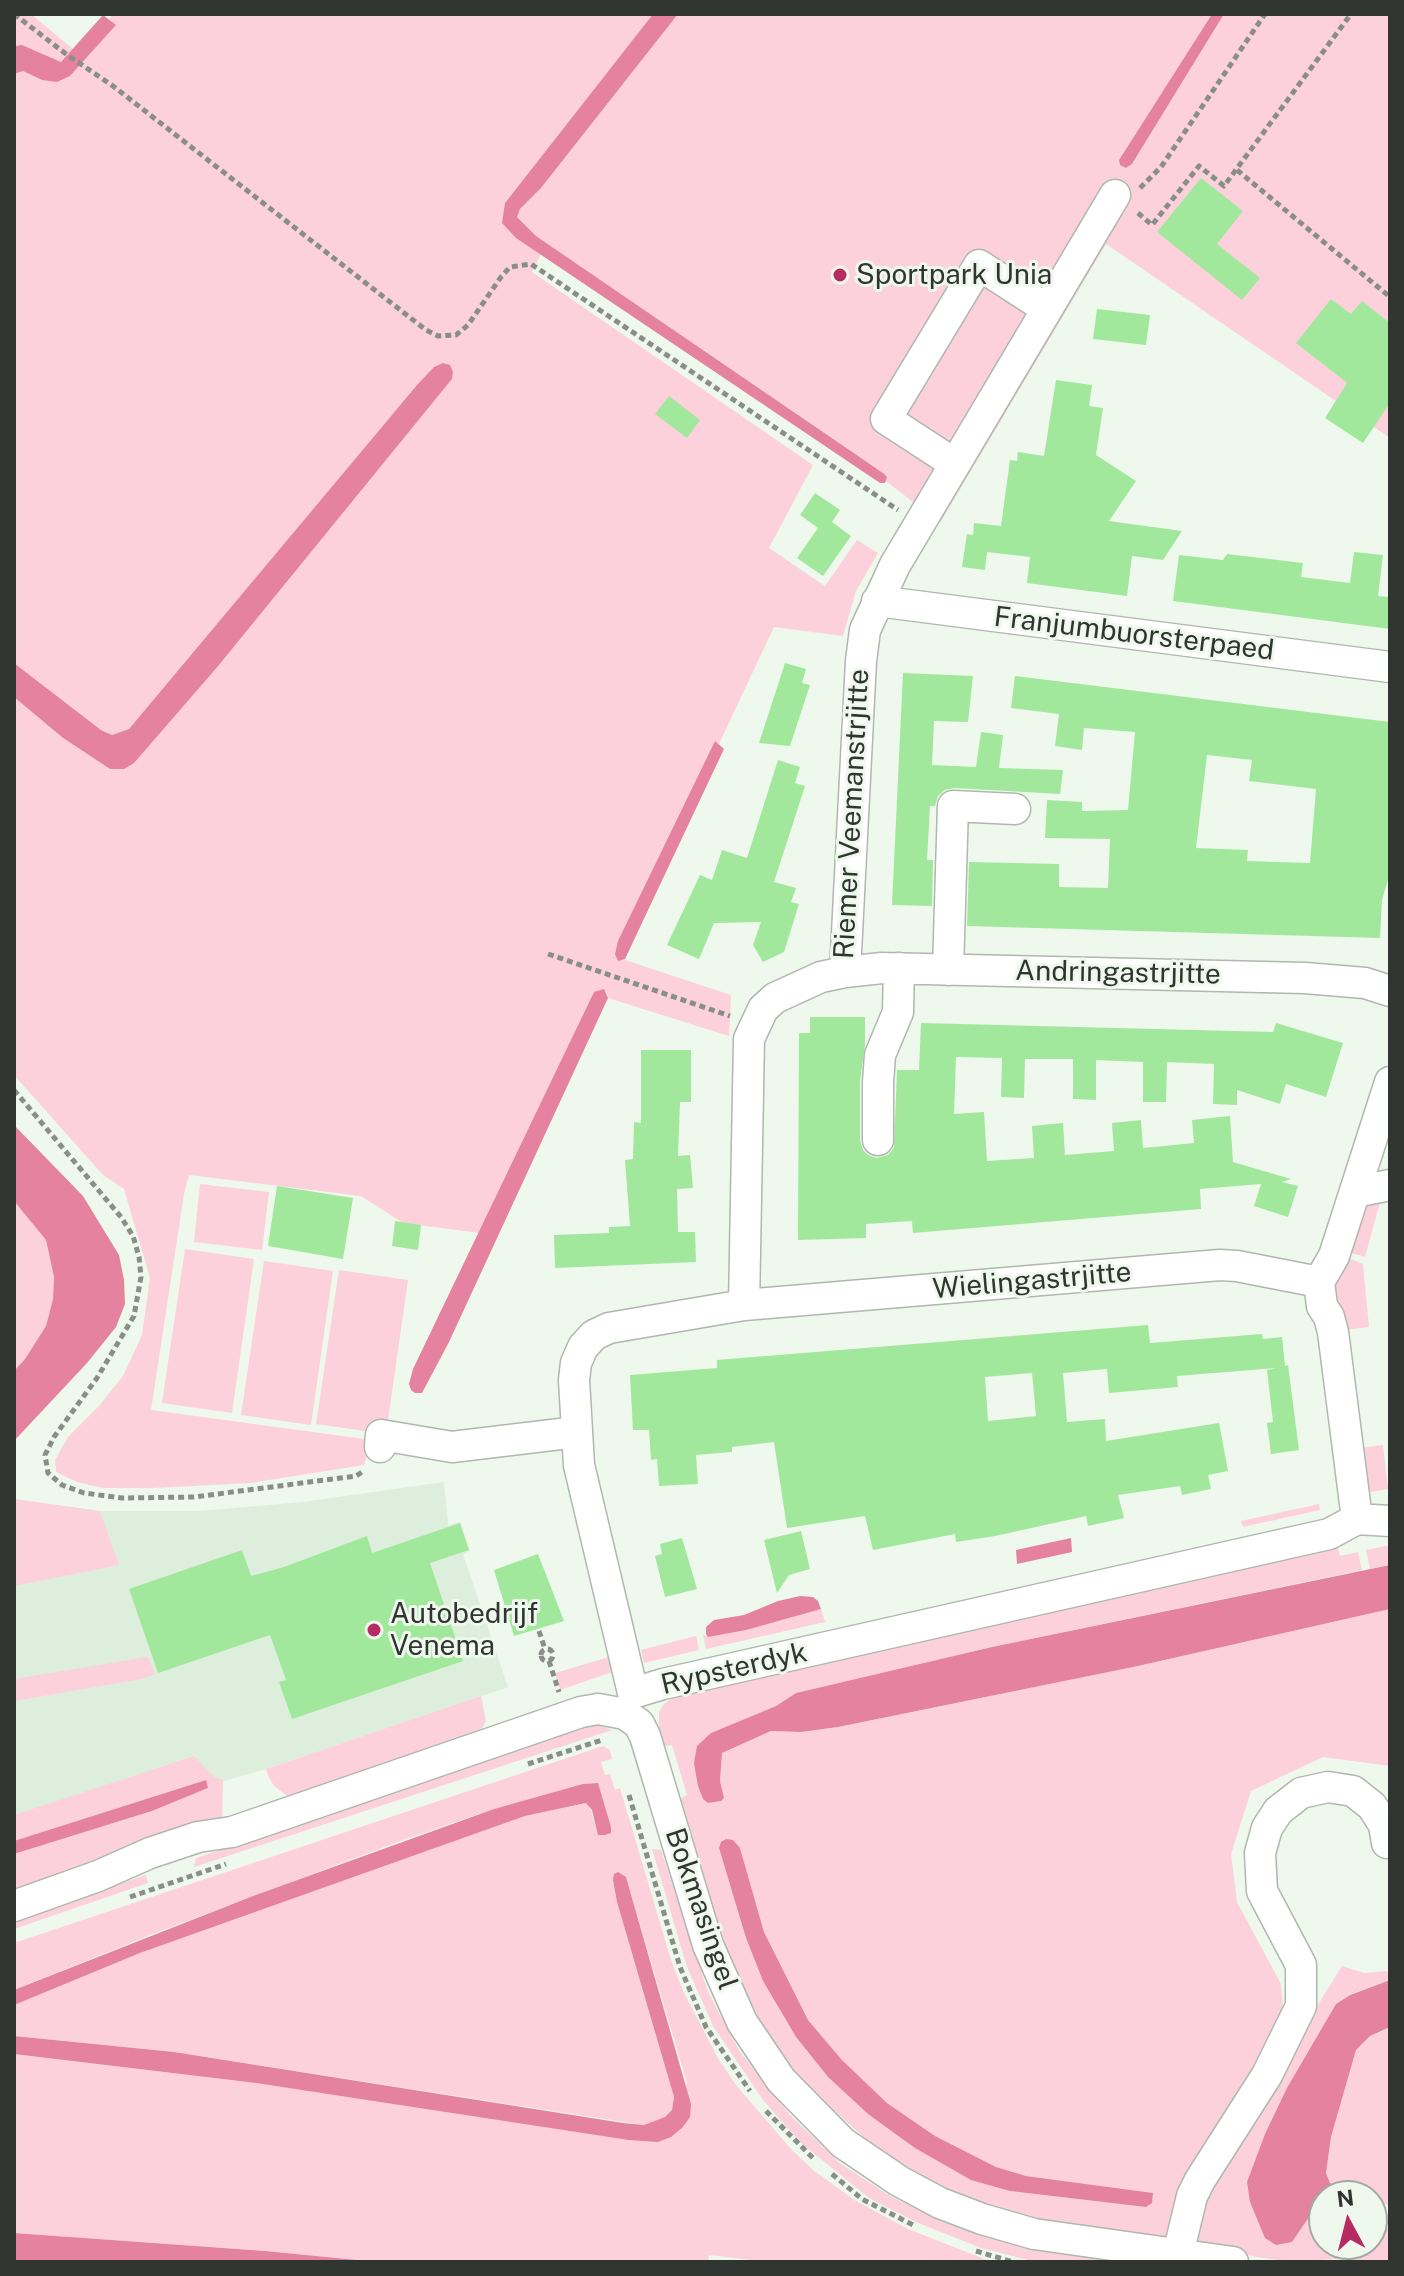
<!DOCTYPE html>
<style>
body{margin:0}
#map{position:relative;width:1404px;height:2276px;overflow:hidden;background:#eef8ed;font-family:"Public Sans",sans-serif}
canvas{display:block}
.frame{position:absolute;inset:0;border:16px solid #313531;pointer-events:none}
.north{position:absolute;left:1308px;top:2180px;width:80px;height:80px;box-sizing:border-box;background:#eef8ed;border:2px solid #a2aaa2;border-radius:50%;rotate:353deg;font-size:22px;font-weight:700;line-height:32px;text-align:center;color:#313531}
.north::after{content:'';display:block;margin:auto;width:28px;height:36px;background:#b72b63;clip-path:polygon(50% 0,100% 100%,50% 72%,0 100%)}
</style>
<div id="map">
<canvas width="1404" height="2276"></canvas>
<div class="frame"></div>
<div class="north">N</div>
</div>
<script>
const c = document.querySelector('canvas').getContext('2d');
c.lineJoin = 'round';
function paint(path, color) { c.fillStyle = color; c.fill(path, 'evenodd'); }
const poly = rows => new Path2D(rows.map(r => 'M' + r).join(''));
function strokePath(path, color, width, dash) { c.strokeStyle = color; c.lineWidth = width; c.lineCap = dash ? 'butt' : 'round'; c.setLineDash(dash || []); c.stroke(path); }
function write(font, color, halo, rows, align = 'center') {
  c.font = font + ' "Public Sans",sans-serif'; c.lineWidth = 6; c.setLineDash([]); c.textBaseline = 'middle'; c.strokeStyle = halo; c.fillStyle = color; for (const [text, x, y, turn = 0] of rows) {
    c.save(); c.translate(x, y); c.rotate((+turn || 0) * Math.PI / 180); c.textAlign = isNaN(turn) ? turn : align; if (halo) c.strokeText(text, 0, 0); c.fillText(text, 0, 0); c.restore();
  }
}
const built = poly([
 [444,1482,448,1525,460,1522,470,1551,463,1554,508,1687,266,1769,14,1841,14,1499,100,1511,199,1511,303,1502]
]);
const green = poly([
 [14,14,31,14,73,49,61,62,22,45,14,46],
 [113,14,653,14,505,203,516,238,541,254,532,272,813,465,769,548,825,586,857,540,878,553,856,591,843,636,774,627,719,744,715,741,622,961,625,960,731,995,729,1036,608,998,607,993,594,992,480,1233,403,1223,361,1196,189,1175,184,1194,151,1410,372,1440,364,1465,250,1483,154,1488,103,1488,77,1482,56,1472,55,1460,68,1437,98,1407,123,1376,142,1335,150,1278,124,1189,103,1175,14,1075,14,697,63,738,110,769,219,665,452,379,453,371,434,367,417,385,129,729,112,735,101,730,14,663,14,74,23,71,42,80,70,76,115,26,109,19],
 [678,14,1212,14,1119,160,1126,168,1132,164,1224,14,1390,14,1390,438,1106,244,940,523,886,481,883,473,536,236,517,217,520,209,541,188],
 [200,1184,269,1192,262,1250,194,1242],
 [1382,1195,1365,1257,1348,1252,1363,1205],
 [14,1201,46,1240,54,1277,53,1299,46,1326,25,1359,14,1371],
 [185,1249,254,1259,232,1413,162,1403],
 [1346,1257,1363,1264,1369,1327,1344,1330,1329,1295],
 [264,1261,333,1271,311,1425,241,1415],
 [339,1270,408,1280,386,1434,316,1424],
 [1383,1445,1388,1489,1371,1492,1367,1490,1358,1448],
 [14,1499,100,1511,119,1565,14,1586],
 [1319,1504,1320,1510,1243,1527,1241,1521],
 [1337,1544,1340,1556,1358,1552,1362,1570,992,1647,796,1693,776,1706,711,1733,694,1763,703,1799,724,1798,720,1781,722,1753,771,1731,801,1732,838,1727,1138,1666,1390,1609,1390,1766,1323,1757,1251,1791,1231,1854,1237,1902,1281,1984,1284,2020,1168,2237,1083,2230,1010,2215,959,2196,878,2150,811,2090,776,2048,742,1990,719,1926,681,1798,687,1795,672,1745,665,1746,659,1728,659,1712,664,1704,681,1692],
 [722,1842,740,1848,764,1932,808,2020,842,2060,887,2103,935,2136,996,2167,1026,2176,1152,2193,1152,2203,1146,2207,1010,2191,868,2114,828,2077,796,2037,763,1981,746,1938,719,1848],
 [1390,1545,1390,1565,1370,1569,1366,1550],
 [821,1609,825,1622,706,1649,703,1635,709,1636],
 [696,1636,699,1650,644,1663,641,1650],
 [148,1657,155,1674,142,1679,14,1701,14,1679],
 [609,1657,612,1672,560,1690,555,1673],
 [481,1696,486,1721,481,1730,289,1797,274,1786,268,1776,266,1769],
 [595,1724,612,1730,194,1867,196,1858],
 [603,1746,610,1750,612,1759,601,1762,605,1775,610,1774,615,1790,620,1788,671,1960,684,1993,719,2060,736,2085,790,2148,813,2170,856,2201,908,2229,992,2262,768,2262,709,2255,708,2262,377,2262,265,2251,14,2233,14,2054,256,2083,658,2142,687,2083,626,1877,613,1880,617,1902,674,2097,672,2110,665,2117,644,2125,174,2052,14,2036,14,2005,20,2002,140,1953,525,1816,587,1803,591,1810,598,1834,593,1783,494,1809,403,1840,155,1933,14,1990,14,1943],
 [194,1756,214,1777,223,1780,222,1819,14,1890,14,1854,152,1811,208,1788,205,1780,14,1841,14,1815],
 [652,1849,661,1850,708,1992,740,2052,790,2115,841,2164,892,2197,958,2227,1040,2250,1130,2262,1036,2262,981,2248,916,2222,869,2198,800,2142,763,2100,713,2026,687,1967],
 [146,1875,148,1883,14,1929,14,1920],
 [1342,1966,1364,1973,1387,1971,1390,1980,1351,1994,1336,2004,1317,2040,1292,2242,1316,2207,1324,2207,1324,2244,1372,2244,1372,2219,1390,2229,1390,2262,1335,2259,1292,2262,1256,2257,1196,2241,1199,2197],
 [1390,2027,1390,2207,1372,2196,1337,2188,1330,2183,1326,2173,1331,2137,1356,2050,1370,2036]
]);
const water = poly([
 [653,14,678,14,541,188,520,209,517,217,536,236,883,473,887,477,885,483,880,483,516,238,502,223,505,203],
 [1212,14,1224,14,1132,164,1126,168,1120,165,1119,160],
 [103,15,116,25,70,76,57,82,42,80,23,71,14,74,14,46,22,45,61,62],
 [443,363,450,365,453,372,452,379,219,665,134,763,124,769,110,769,63,738,14,697,14,663,101,730,112,735,129,729,417,385,434,367],
 [715,741,724,749,625,959,618,961,615,954,618,941],
 [604,989,608,998,449,1342,422,1393,415,1393,411,1390,409,1384,413,1369,594,992],
 [14,1125,83,1196,119,1255,124,1280,125,1304,116,1327,87,1363,14,1441,14,1371,25,1359,46,1326,53,1299,54,1277,46,1240,14,1201],
 [1071,1538,1072,1552,1017,1564,1016,1550],
 [1390,1565,1390,1609,1138,1666,838,1727,801,1732,771,1731,722,1753,720,1781,724,1798,721,1801,708,1803,703,1799,698,1786,694,1763,697,1746,711,1733,776,1706,796,1693,992,1647],
 [800,1596,813,1597,818,1601,821,1609,746,1630,708,1637,706,1634,706,1627,714,1620,744,1615,778,1601],
 [206,1780,208,1788,152,1811,14,1854,14,1841],
 [598,1783,611,1827,611,1833,605,1835,598,1835,592,1810,586,1803,525,1816,140,1953,14,2005,14,1990,253,1896,494,1809,583,1784],
 [726,1839,733,1840,740,1848,764,1932,808,2020,842,2060,887,2103,935,2136,996,2167,1026,2176,1153,2193,1152,2203,1146,2207,1010,2191,971,2180,915,2148,868,2114,828,2077,796,2037,763,1981,746,1938,719,1848,721,1842],
 [618,1872,626,1877,691,2104,690,2117,683,2127,671,2137,658,2142,629,2140,256,2083,14,2054,14,2036,174,2052,623,2123,644,2125,665,2117,672,2110,674,2097,617,1902,613,1880,614,1874],
 [1390,1980,1390,2027,1370,2036,1356,2050,1331,2137,1326,2173,1330,2183,1337,2188,1367,2196,1324,2196,1324,2207,1316,2207,1292,2242,1276,2245,1265,2238,1250,2202,1247,2182,1265,2134,1287,2088,1336,2004,1350,1995],
 [14,2233,265,2251,377,2262,14,2262]
]);
const building = poly([
 [1201,178,1243,211,1217,244,1260,278,1242,300,1157,232],
 [1331,299,1351,314,1362,301,1390,323,1390,403,1363,443,1325,418,1347,383,1296,343],
 [1097,309,1150,315,1146,345,1093,339],
 [1056,380,1092,385,1089,406,1103,408,1096,455,1136,481,1109,521,1182,531,1163,560,1132,556,1127,596,1027,583,1030,557,987,552,985,570,962,567,967,534,973,535,974,523,1001,526,1010,460,1017,461,1018,452,1044,456],
 [669,396,700,420,687,438,655,414],
 [815,493,840,510,832,522,851,536,823,576,797,558,818,528,800,515],
 [1354,552,1383,555,1378,596,1390,597,1390,629,1173,601,1179,555,1223,560,1227,554,1303,563,1301,577,1350,583],
 [785,663,806,669,802,683,810,685,790,746,759,743],
 [903,673,973,676,968,722,934,721,932,765,976,767,981,732,1003,735,999,768,1063,770,1060,794,954,788,945,790,938,796,935,806,930,806,927,860,933,860,932,906,892,905],
 [1015,676,1390,722,1390,873,1382,900,1380,938,967,926,969,862,1059,864,1059,887,1108,888,1110,839,1045,838,1047,800,1082,802,1082,811,1128,810,1135,732,1084,728,1082,750,1055,746,1059,714,1011,708],
 [1207,755,1252,760,1249,781,1316,789,1310,863,1247,861,1248,850,1196,848],
 [778,760,800,767,795,783,805,786,774,882,796,888,791,902,799,904,784,952,763,962,753,945,761,922,714,923,699,959,667,945,700,875,712,880,722,850,747,858],
 [810,1017,865,1017,865,1044,860,1082,860,1140,863,1150,868,1155,877,1158,888,1155,894,1148,897,1070,919,1070,921,1023,1273,1032,1276,1023,1343,1043,1326,1097,1286,1084,1280,1104,1237,1090,1237,1105,1213,1104,1214,1064,1167,1062,1166,1102,1143,1102,1143,1062,1096,1060,1096,1100,1073,1099,1073,1059,1025,1059,1024,1098,1001,1097,1002,1058,956,1057,954,1114,984,1112,987,1161,1034,1158,1032,1126,1063,1123,1065,1155,1114,1151,1112,1123,1141,1120,1143,1148,1194,1143,1192,1120,1230,1116,1233,1162,1291,1179,1282,1182,1298,1186,1288,1217,1254,1206,1261,1184,1200,1189,1201,1209,913,1233,912,1221,866,1224,866,1238,798,1240,799,1033,810,1033],
 [641,1050,691,1050,691,1102,680,1102,678,1156,690,1155,693,1188,677,1189,678,1232,695,1232,696,1262,555,1268,554,1235,609,1233,609,1227,630,1226,625,1160,633,1159,634,1122,641,1123],
 [277,1186,353,1198,343,1259,268,1246],
 [395,1221,421,1225,418,1250,392,1246],
 [1148,1325,1150,1343,1262,1334,1263,1339,1282,1337,1285,1366,1288,1365,1299,1450,1271,1454,1267,1423,1273,1422,1267,1370,1276,1368,1177,1376,1178,1387,1109,1393,1107,1369,1063,1373,1067,1422,1105,1419,1106,1441,1219,1423,1228,1471,1208,1475,1211,1489,1182,1495,1180,1486,1118,1495,1124,1518,1088,1526,1086,1516,995,1536,956,1542,955,1534,873,1550,865,1516,787,1528,774,1442,732,1447,732,1452,696,1455,698,1484,659,1486,657,1459,651,1460,649,1430,633,1430,630,1375,717,1368,717,1360],
 [1032,1373,1036,1416,988,1421,985,1377],
 [460,1523,469,1550,430,1563,463,1661,292,1719,279,1682,286,1680,270,1635,158,1673,129,1589,242,1550,251,1576,284,1567,367,1536,372,1553],
 [801,1531,810,1569,789,1575,777,1593,764,1540],
 [682,1538,697,1589,665,1597,655,1556,662,1554,660,1544],
 [538,1554,564,1621,514,1636,494,1570]
]);
const path = poly([
 [14,14,66,54,113,86,426,330,438,336,456,335,468,325,501,277,510,267,531,264,898,510],
 [1237,170,1390,297],
 [1140,188,1161,167,1265,14],
 [1138,213,1152,225,1199,166,1224,186,1351,14],
 [548,954,730,1016],
 [14,1090,121,1217,133,1236,139,1257,141,1277,134,1316,97,1378,54,1437,45,1455,48,1473,62,1485,84,1493,122,1498,194,1497,356,1476,365,1470],
 [539,1631,545,1649],
 '541 1655a6 6 0 1 1 12 0a6 6 0 1 1-12 0Z',
 [549,1661,559,1692],
 [528,1764,602,1740],
 [629,1795,680,1967,706,2027,750,2091],
 [130,1897,226,1864],
 [766,2111,815,2160],
 [832,2174,862,2199,915,2226],
 [976,2251,1013,2262]
]);
const minor = poly([
 [955,464,886,419,979,265,1047,309],
 [877,601,1390,667],
 [948,970,953,806,1015,809],
 [845,972,882,968,1305,978,1365,983,1390,991],
 [878,1140,878,1083,880,1055,898,1012,899,968],
 [1355,1192,1390,1185],
 [744,1305,749,1039,763,1009,775,998,821,977,845,972,861,661,865,630,895,565,1115,195],
 [380,1447,381,1435,452,1447,577,1432],
 [1357,1519,1333,1332,1329,1317,1322,1306,1319,1282,1334,1256,1390,1082],
 [633,1693,579,1465,574,1380,576,1363,583,1347,594,1335,609,1328,744,1305,1220,1265,1237,1266,1319,1282],
 [633,1693,663,1684,1329,1534,1357,1519,1390,1521],
 [14,1906,98,1876,150,1853,198,1837,232,1832,581,1712,598,1709,625,1714,639,1724,645,1736,708,1945,742,2022,781,2080,843,2143,899,2181,940,2203,982,2219,1034,2234,1233,2262],
 [1178,2254,1192,2196,1200,2180,1267,2075,1301,2006,1301,1965,1262,1891,1260,1853,1267,1828,1278,1811,1301,1793,1328,1787,1353,1791,1372,1806,1384,1825,1387,1843,1390,1843]
]);
const markers = [
 [840,275,8,"#b72b63"],
 [374,1630,8,"#b72b63"]
];
const poiNames = [
 ["Sportpark Unia",856,275],
 ["Autobedrijf",390,1614],
 ["Venema",390,1646]
];
const streetNames = [
 ["Franjumbuorsterpaed",1134,634,7],
 ["Riemer Veemanstrjitte",852,814,-87],
 ["Andringastrjitte",1118,973,1],
 ["Wielingastrjitte",1032,1281,-5],
 ["Rypsterdyk",734,1669,-13],
 ["Bokmasingel",701,1909,71]
];
paint(built, '#deeedd');
paint(green, '#fcd1dc');
paint(water, '#e4829f');
paint(building, '#a2e89c');
strokePath(minor, '#aeb8ad', 33);
strokePath(path, '#898f88', 5, [6, 4]);
strokePath(minor, '#fff', 30);
for (const [x, y, r, color] of markers) { const dot = new Path2D(); dot.arc(x, y, r, 0, 2 * Math.PI); c.fillStyle = color; c.fill(dot); strokePath(dot, '#eef8ed', 3); }
write('28px', '#313531', '#eef8ed', poiNames, 'left');
write('28px', '#313531', '#eef8ed', streetNames);
</script>
